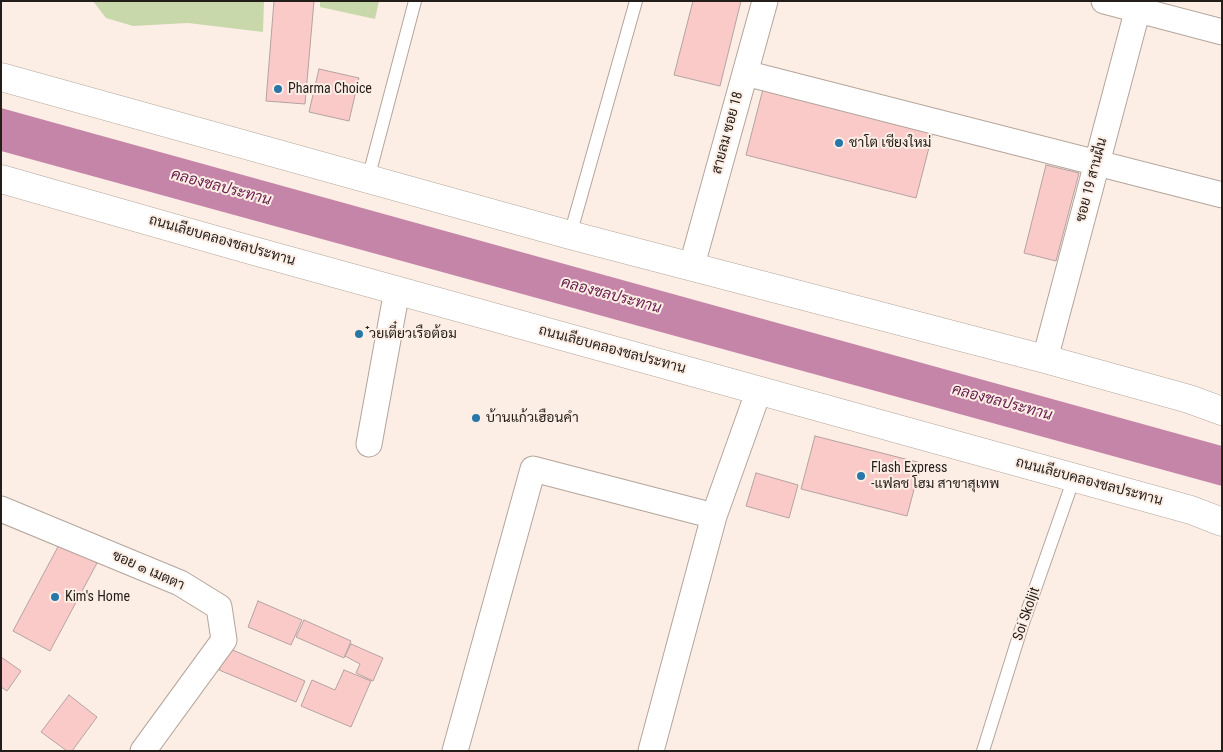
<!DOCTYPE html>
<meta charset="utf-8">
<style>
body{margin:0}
#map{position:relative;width:1223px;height:752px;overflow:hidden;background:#fdeee5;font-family:"Roboto Condensed",sans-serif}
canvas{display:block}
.frame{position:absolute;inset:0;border:2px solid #231e1a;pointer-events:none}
</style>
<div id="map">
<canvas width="1223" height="752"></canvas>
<div class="frame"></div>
</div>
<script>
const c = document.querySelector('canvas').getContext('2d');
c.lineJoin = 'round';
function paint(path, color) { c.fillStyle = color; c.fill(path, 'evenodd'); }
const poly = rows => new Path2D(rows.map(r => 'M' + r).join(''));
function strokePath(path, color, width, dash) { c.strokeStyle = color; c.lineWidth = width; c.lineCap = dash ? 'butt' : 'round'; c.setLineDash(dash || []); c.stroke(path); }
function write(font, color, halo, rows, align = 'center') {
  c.font = font + ' "Roboto Condensed",Sarabun,sans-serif'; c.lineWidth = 4; c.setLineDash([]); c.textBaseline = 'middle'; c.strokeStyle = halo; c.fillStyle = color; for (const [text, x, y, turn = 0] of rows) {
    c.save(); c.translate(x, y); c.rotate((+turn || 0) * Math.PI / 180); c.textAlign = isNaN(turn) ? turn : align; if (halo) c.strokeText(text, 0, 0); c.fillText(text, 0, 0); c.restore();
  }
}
const green = poly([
 [93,1,264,1,263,32,188,23,133,26,106,18],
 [320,1,379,1,375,19,320,7]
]);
const water = poly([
 [1,108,1222,446,1222,486,1,151]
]);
const building = poly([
 [274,1,314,1,305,104,266,101,274,1],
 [693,1,741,1,720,86,674,75,693,1],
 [319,69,359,78,349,121,309,112,319,69],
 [763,89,933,132,916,198,746,155,763,89],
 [1046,165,1079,173,1056,261,1024,253,1046,165],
 [815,436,921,463,907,516,801,489,815,436],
 [756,473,798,485,789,518,746,506,756,473],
 [60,543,97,563,50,651,13,631,60,543],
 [258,601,302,620,291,645,248,627,258,601],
 [304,620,351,641,344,658,296,637,304,620],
 [351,644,383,658,373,681,356,673,360,664,345,656,351,644],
 [228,648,305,681,296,702,219,670,228,648],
 [1,657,21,671,7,691,1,687,1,657],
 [344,670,371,681,351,727,301,706,312,680,335,690,344,670],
 [69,695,97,717,72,751,67,751,41,732,69,695]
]);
const service = poly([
 [368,179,415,1],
 [570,235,636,1],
 [983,751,1022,626,1074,478]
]);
const minor = poly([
 [1104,1,1222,32],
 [745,73,1222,195],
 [692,265,765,1],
 [1045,359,1140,1],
 [369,444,397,290],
 [1,509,180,583,219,607,224,640,143,751],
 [455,751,533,469,714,516],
 [651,751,714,516,759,390]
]);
const primary = poly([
 [1,77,570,235,1045,359,1189,399,1222,411],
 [1,179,247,249,1191,510,1222,522]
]);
const markers = [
 [278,89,5,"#2777a8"],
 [839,143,5,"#2777a8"],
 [359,334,5,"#2777a8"],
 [476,418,5,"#2777a8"],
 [861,476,5,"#2777a8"],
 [55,597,5,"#2777a8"]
];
const poiNames = [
 ["Pharma Choice",288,89],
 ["ชาโต เชียงใหม่",849,143],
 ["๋วยเตี๋ยวเรือต้อม",369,334],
 ["บ้านแก้วเฮือนคำ",486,418],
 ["Flash Express",871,468],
 ["-แฟลช โฮม สาขาสุเทพ",871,484],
 ["Kim's Home",65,597]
];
const streetNames = [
 ["สายลม ซอย 18",728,133,-75],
 ["ซอย 19 สานฝัน",1092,180,-75],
 ["ถนนเลียบคลองชลประทาน",222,241,16],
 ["ถนนเลียบคลองชลประทาน",612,350,15],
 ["ถนนเลียบคลองชลประทาน",1089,482,15],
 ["ซอย ๑ เมตตา",148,571,24],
 ["Soi Skoljit",1027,614,-71]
];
const waterNames = [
 ["คลองชลประทาน",221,188,15],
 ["คลองชลประทาน",611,296,15],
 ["คลองชลประทาน",1002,403,15]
];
paint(green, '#c8d8ab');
paint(water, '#c585a9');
paint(building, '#facac9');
strokePath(building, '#b4a2a1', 1);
strokePath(service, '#b3a59c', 14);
strokePath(minor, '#b3a59c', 27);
strokePath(primary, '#b3a59c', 29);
strokePath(service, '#fff', 12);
strokePath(minor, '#fff', 25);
strokePath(primary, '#fff', 28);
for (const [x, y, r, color] of markers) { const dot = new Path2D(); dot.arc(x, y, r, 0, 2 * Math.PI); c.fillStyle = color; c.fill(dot); strokePath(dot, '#fdeee5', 2); }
write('14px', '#231e1a', '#fdeee5', poiNames, 'left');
write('14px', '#231e1a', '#fdeee5', streetNames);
write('italic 15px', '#671c4d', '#fdeee5', waterNames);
</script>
